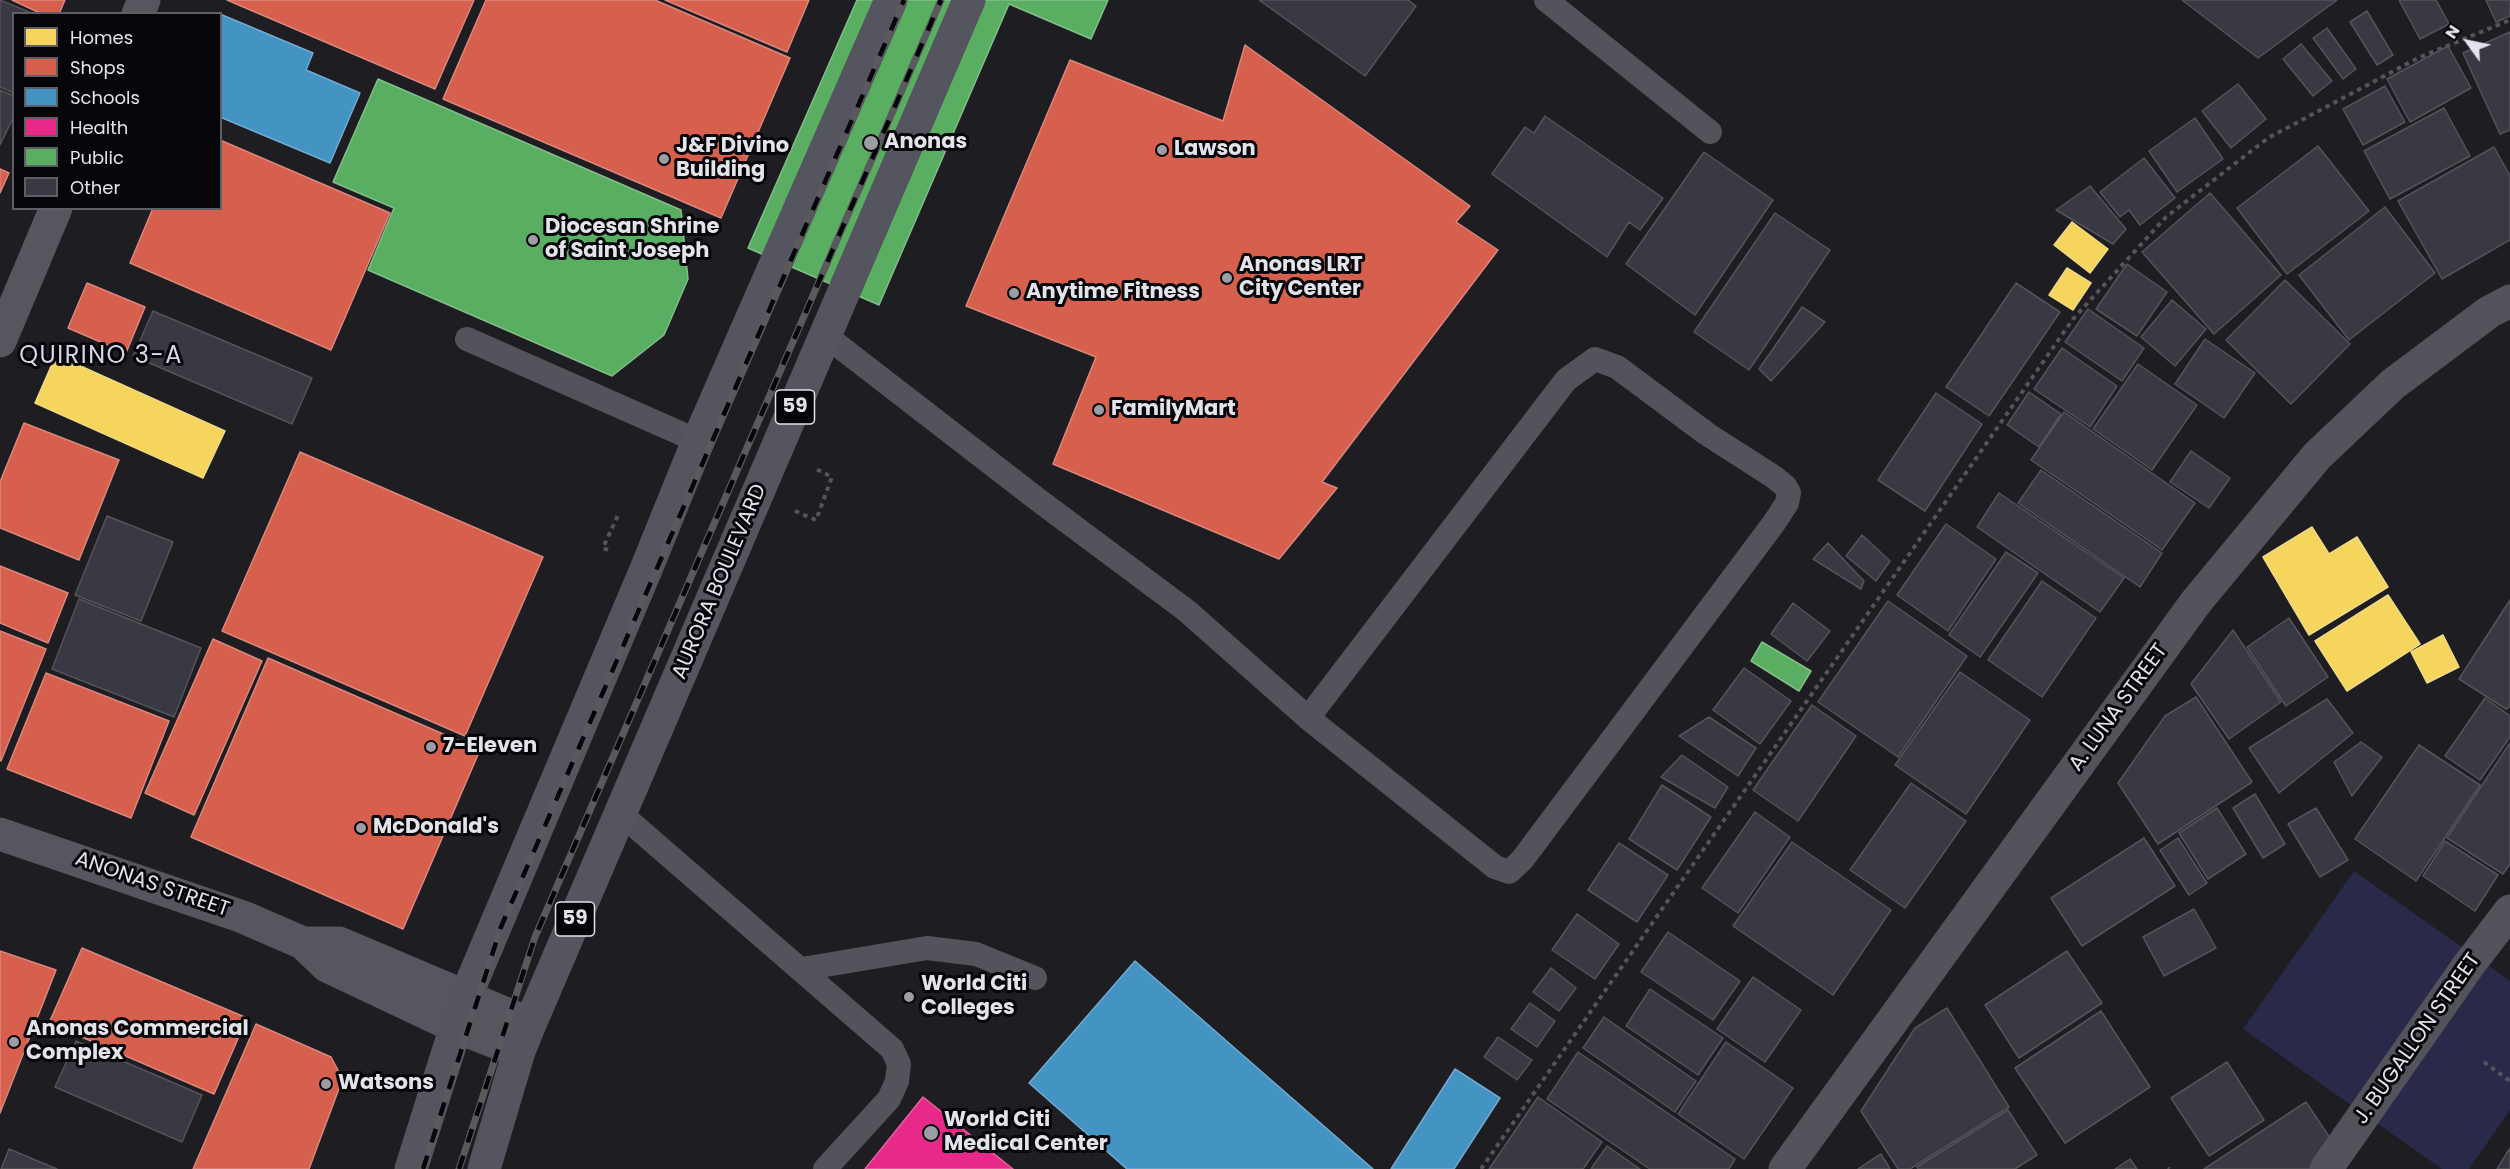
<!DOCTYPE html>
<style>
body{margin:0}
#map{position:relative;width:2510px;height:1169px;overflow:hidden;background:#1d1d22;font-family:Poppins,sans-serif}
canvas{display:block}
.legend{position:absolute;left:12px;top:12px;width:210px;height:198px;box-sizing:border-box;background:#06060a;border:2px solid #5e5e64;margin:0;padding:8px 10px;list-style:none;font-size:18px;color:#e2e3eb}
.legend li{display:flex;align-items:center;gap:12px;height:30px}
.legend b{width:30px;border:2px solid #5e5e64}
.north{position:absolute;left:2438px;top:12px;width:60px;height:60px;-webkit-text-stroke:4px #06060a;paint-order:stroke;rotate:303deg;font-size:16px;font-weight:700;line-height:24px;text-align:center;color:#e2e3eb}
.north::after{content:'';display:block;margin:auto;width:21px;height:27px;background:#e2e3eb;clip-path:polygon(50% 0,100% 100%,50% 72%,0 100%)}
</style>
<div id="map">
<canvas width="2510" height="1169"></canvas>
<ul class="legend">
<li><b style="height:16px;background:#f6d55c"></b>Homes</li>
<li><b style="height:16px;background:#d6604d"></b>Shops</li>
<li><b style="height:16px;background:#4393c3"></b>Schools</li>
<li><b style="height:16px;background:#e7298a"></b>Health</li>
<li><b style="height:16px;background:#5aae61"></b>Public</li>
<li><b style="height:16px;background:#393944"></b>Other</li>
</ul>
<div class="north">N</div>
</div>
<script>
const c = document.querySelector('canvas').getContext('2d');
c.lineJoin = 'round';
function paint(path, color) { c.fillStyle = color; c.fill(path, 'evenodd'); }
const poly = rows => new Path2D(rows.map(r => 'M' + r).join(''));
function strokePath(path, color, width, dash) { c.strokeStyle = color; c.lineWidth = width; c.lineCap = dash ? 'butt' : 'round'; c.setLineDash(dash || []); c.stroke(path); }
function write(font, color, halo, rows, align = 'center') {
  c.font = font + ' Poppins,sans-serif'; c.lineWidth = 6; c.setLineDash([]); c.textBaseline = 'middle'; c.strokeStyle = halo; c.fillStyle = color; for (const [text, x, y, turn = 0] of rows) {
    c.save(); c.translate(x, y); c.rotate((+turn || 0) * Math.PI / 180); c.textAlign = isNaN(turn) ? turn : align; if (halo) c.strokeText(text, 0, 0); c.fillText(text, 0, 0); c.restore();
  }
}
const green = poly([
 [2354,871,2510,981,2510,1110,2469,1169,2442,1169,2243,1029]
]);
const homes = poly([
 [2072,222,2108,249,2090,273,2054,245,2072,222],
 [2067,268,2091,283,2073,310,2049,295,2067,268],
 [56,355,225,431,203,478,35,403,56,355],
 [2312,527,2329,554,2357,537,2388,587,2309,635,2263,557,2312,527],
 [2388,595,2420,644,2347,691,2315,641,2388,595],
 [2443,635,2459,667,2427,683,2411,652,2443,635]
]);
const shops = poly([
 [12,0,65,0,59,14,42,14,12,0],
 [227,0,474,0,435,89,227,0],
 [486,0,655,0,790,58,721,218,443,99,486,0],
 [665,0,809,0,787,52,665,0],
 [1245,45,1470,206,1456,222,1498,250,1322,482,1337,488,1279,559,1053,464,1096,357,966,306,1070,60,1223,121,1245,45],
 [220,140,390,213,331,350,130,263,153,208,220,208,220,140],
 [0,169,9,173,0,193,0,169],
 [87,283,145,307,126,353,68,328,87,283],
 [24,423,119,460,79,560,0,528,0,482,24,423],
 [300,452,543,557,465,736,222,631,300,452],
 [0,566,68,593,48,643,0,623,0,566],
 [0,631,46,649,1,761,0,760,0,631],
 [213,639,262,661,194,815,145,793,213,639],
 [268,658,480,750,403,929,191,837,268,658],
 [46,673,169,721,131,818,7,769,46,673],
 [82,948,247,1018,214,1094,49,1023,82,948],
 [0,951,56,970,0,1113,0,951],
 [256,1024,331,1057,339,1072,340,1086,309,1169,193,1169,256,1024]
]);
const schools = poly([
 [220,14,313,53,306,70,360,93,330,163,220,117,220,14],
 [1135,961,1373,1169,1127,1169,1029,1083,1135,961],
 [1455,1069,1500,1098,1454,1169,1391,1169,1455,1069]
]);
const health = poly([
 [923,1097,1013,1169,865,1169,923,1097]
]);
const public = poly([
 [857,0,1108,0,1091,39,1009,4,879,305,748,248,857,0],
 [378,79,681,210,688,279,664,335,612,376,368,270,394,208,333,182,378,79],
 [1762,642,1811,671,1799,691,1751,661,1762,642]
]);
const building = poly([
 [0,0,34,14,14,14,14,93,0,87,0,0],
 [1259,0,1408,0,1416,6,1365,76,1259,0],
 [2182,0,2337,0,2258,58,2182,0],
 [2399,0,2436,0,2449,24,2420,39,2399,0],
 [2486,0,2510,0,2510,16,2496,22,2486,0],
 [2367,11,2393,55,2377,65,2350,22,2367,11],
 [2327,28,2356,69,2343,79,2313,38,2327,28],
 [2510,32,2510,130,2500,134,2463,53,2510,32],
 [2301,44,2332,81,2313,96,2283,59,2301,44],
 [2448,46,2471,88,2410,122,2387,79,2448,46],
 [2238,84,2266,119,2231,148,2202,111,2238,84],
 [2385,86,2405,122,2363,145,2343,109,2385,86],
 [0,90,14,96,14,116,0,145,0,90],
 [2444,108,2470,156,2390,199,2364,151,2444,108],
 [1545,116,1663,198,1640,230,1629,222,1607,257,1492,174,1525,127,1534,133,1545,116],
 [2195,118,2223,159,2177,192,2149,151,2195,118],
 [2318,146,2369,211,2287,274,2237,208,2318,146],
 [2494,147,2510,176,2510,240,2442,279,2398,201,2494,147],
 [1704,152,1773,200,1695,315,1626,264,1704,152],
 [2144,158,2175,198,2140,225,2129,210,2120,217,2100,192,2144,158],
 [2090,186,2126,229,2113,244,2056,210,2090,186],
 [2210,193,2281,275,2214,334,2142,252,2210,193],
 [2385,207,2435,273,2349,340,2299,275,2385,207],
 [1775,213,1830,250,1749,370,1694,332,1775,213],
 [2127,264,2167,292,2137,336,2096,309,2127,264],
 [2285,280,2350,344,2291,404,2226,340,2285,280],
 [2016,283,2060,312,1989,416,1946,387,2016,283],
 [2172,300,2206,329,2175,366,2141,337,2172,300],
 [1802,307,1825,322,1771,381,1759,369,1802,307],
 [2088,309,2144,348,2122,381,2065,342,2088,309],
 [153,311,312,378,292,424,133,356,153,311],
 [2205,339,2255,373,2224,418,2175,384,2205,339],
 [2062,348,2117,386,2090,427,2034,389,2062,348],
 [2138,364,2197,405,2152,470,2093,429,2138,364],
 [2029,392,2061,414,2039,447,2007,425,2029,392],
 [1936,393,1982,424,1925,511,1878,480,1936,393],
 [2064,412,2195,503,2162,550,2031,460,2064,412],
 [2191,451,2230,478,2209,508,2170,482,2191,451],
 [2041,470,2162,553,2140,587,2018,503,2041,470],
 [1999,493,2124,578,2100,612,1977,527,1999,493],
 [107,516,173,542,141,621,75,595,107,516],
 [1946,524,1996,559,1948,631,1897,595,1946,524],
 [1862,535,1890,561,1876,581,1846,556,1862,535],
 [1828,543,1864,581,1861,589,1813,559,1828,543],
 [2006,552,2038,573,1980,657,1949,635,2006,552],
 [2042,581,2096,618,2042,697,1988,660,2042,581],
 [79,599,201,648,174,717,52,669,79,599],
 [2510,600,2510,707,2506,709,2459,679,2510,600],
 [1888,601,1967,656,1898,757,1818,702,1888,601],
 [1793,603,1830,631,1807,661,1771,634,1793,603],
 [2289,618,2328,677,2286,706,2247,647,2289,618],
 [2233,630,2281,702,2229,739,2191,684,2233,630],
 [1744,668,1791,701,1760,744,1713,710,1744,668],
 [1960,672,2030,720,1966,814,1895,765,1960,672],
 [2196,697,2252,782,2158,844,2118,783,2165,716,2196,697],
 [2485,698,2510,716,2510,737,2480,780,2445,756,2485,698],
 [2327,699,2353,733,2279,793,2249,748,2327,699],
 [1812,705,1856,736,1798,821,1753,790,1812,705],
 [1709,717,1756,748,1738,776,1679,736,1709,717],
 [2361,742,2382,757,2352,796,2334,762,2361,742],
 [2510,743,2510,864,2503,874,2447,838,2510,743],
 [2419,745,2480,785,2416,881,2355,839,2419,745],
 [1682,755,1728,787,1715,808,1661,777,1682,755],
 [1911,783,1966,821,1905,908,1850,870,1911,783],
 [1662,785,1711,817,1677,870,1629,839,1662,785],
 [2255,794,2285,844,2263,858,2233,808,2255,794],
 [2217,808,2246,854,2208,879,2179,833,2217,808],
 [2316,808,2348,860,2320,877,2288,824,2316,808],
 [1755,812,1790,837,1738,913,1702,888,1755,812],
 [2144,838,2175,886,2082,946,2051,898,2144,838],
 [2178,838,2207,883,2189,895,2160,850,2178,838],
 [2445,841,2498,875,2475,911,2423,876,2445,841],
 [1792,842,1891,910,1833,995,1733,926,1792,842],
 [1619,843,1668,875,1637,922,1588,890,1619,843],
 [2194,909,2216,948,2164,976,2143,937,2194,909],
 [1577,914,1619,944,1595,979,1552,950,1577,914],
 [1668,932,1740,981,1713,1020,1641,972,1668,932],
 [2067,951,2102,1003,2019,1058,1985,1005,2067,951],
 [1551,968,1576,988,1559,1011,1533,992,1551,968],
 [1753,977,1801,1010,1765,1062,1717,1029,1753,977],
 [1650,989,1723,1038,1698,1075,1626,1026,1650,989],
 [1530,1003,1555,1021,1537,1047,1511,1029,1530,1003],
 [1947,1008,2009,1107,1910,1169,1898,1169,1861,1111,1915,1028,1947,1008],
 [2101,1011,2150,1087,2065,1143,2015,1068,2101,1011],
 [1604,1017,1696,1081,1675,1112,1583,1048,1604,1017],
 [1498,1037,1532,1060,1517,1080,1484,1057,1498,1037],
 [76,1041,202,1095,182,1142,55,1087,76,1041],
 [1726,1042,1793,1088,1744,1159,1678,1114,1726,1042],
 [1578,1052,1735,1159,1729,1169,1650,1169,1547,1099,1578,1052],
 [2227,1062,2264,1120,2209,1156,2171,1098,2227,1062],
 [1538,1097,1602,1142,1583,1169,1489,1169,1538,1097],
 [2306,1102,2334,1144,2317,1169,2204,1169,2306,1102],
 [2008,1110,2037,1155,2015,1169,1918,1169,1917,1167,2008,1110],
 [1607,1146,1640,1169,1591,1169,1607,1146],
 [2510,1148,2510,1169,2497,1169,2510,1148],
 [9,1149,57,1169,1,1169,9,1149],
 [1881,1154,1890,1169,1858,1169,1881,1154],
 [2130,1159,2137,1169,2115,1169,2130,1159]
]);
const path = poly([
 [795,511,816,520,832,477,814,468],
 [608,550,603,548,619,513],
 [2484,1062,2510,1081],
 [2168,1168,2169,1169],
 [1481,1169,2073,319,2166,217,2268,138,2418,58,2510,20]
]);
const lane = poly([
 [1546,0,1710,132],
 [826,336,1037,499,1187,611,1308,718,1495,867,1509,872,1522,860,1774,523,1787,503,1789,493,1785,486,1774,477,1707,434,1617,367,1595,359,1566,380,1308,718],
 [467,339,698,441],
 [621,814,892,1049,899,1064,897,1081,889,1099,825,1169],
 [802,969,927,948,976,954,1035,978]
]);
const street = poly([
 [1785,1169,2196,602,2317,456,2393,384,2489,312,2510,301],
 [2326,1169,2468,966,2510,911]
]);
const secondary = poly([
 [138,14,144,0],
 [0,341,56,208],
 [0,834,243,917,303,943,327,966,454,1026,519,1051],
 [303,943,339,943,530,1024]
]);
const primary = poly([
 [411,1169,465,998,647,567,698,441,891,0],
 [484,1169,519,1051,530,1024,969,0]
]);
const rail = poly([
 [423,1169,501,927,904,0],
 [459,1169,535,937,941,0]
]);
const markers = [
 [871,143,8,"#9d9ea5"],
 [1162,150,6,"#9d9ea5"],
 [664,159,6,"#9d9ea5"],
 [533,240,6,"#9d9ea5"],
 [1227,278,6,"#9d9ea5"],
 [1014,293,6,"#9d9ea5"],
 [1099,410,6,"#9d9ea5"],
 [431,747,6,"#9d9ea5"],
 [361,828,6,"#9d9ea5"],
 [909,997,6,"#9d9ea5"],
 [14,1042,6,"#9d9ea5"],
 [326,1084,6,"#9d9ea5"],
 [931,1133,8,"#9d9ea5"]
];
const shields = [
 [795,407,39],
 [575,919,39]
];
const shieldNames = [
 ["59",795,407],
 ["59",575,919]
];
const poiNames = [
 ["Anonas",884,143],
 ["J&F Divino",676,147],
 ["Building",676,171],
 ["Lawson",1174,150],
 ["Diocesan Shrine",545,228],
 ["of Saint Joseph",545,252],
 ["Anonas LRT",1239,266],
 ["City Center",1239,290],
 ["Anytime Fitness",1026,293],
 ["FamilyMart",1111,410],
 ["7-Eleven",443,747],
 ["McDonald's",373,828],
 ["World Citi",921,985],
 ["Colleges",921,1009],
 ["Anonas Commercial",26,1030],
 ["Complex",26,1054],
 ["Watsons",338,1084],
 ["World Citi",944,1121],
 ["Medical Center",944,1145]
];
const streetNames = [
 ["AURORA BOULEVARD",720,582,-67],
 ["A. LUNA STREET",2119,708,-54],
 ["ANONAS STREET",152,885,19],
 ["J. BUGALLON STREET",2418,1039,-55]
];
const quarterNames = [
 ["QUIRINO 3-A",101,357]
];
paint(green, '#292949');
paint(homes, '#f6d55c');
strokePath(homes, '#f0d987', 1.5);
paint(shops, '#d6604d');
strokePath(shops, '#da877c', 1.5);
paint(schools, '#4393c3');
strokePath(schools, '#73abcf', 1.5);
paint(health, '#e7298a');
strokePath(health, '#e661a7', 1.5);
paint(public, '#5aae61');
strokePath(public, '#83be8a', 1.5);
paint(building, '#393944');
strokePath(building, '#535358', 1.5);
strokePath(path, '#54545a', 4, [4.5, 4.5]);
strokePath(lane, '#53545b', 24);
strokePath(street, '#53545b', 33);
strokePath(secondary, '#56575e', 33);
strokePath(primary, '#54555e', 33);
strokePath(rail, '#59595e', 7);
strokePath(rail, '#06060a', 4.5, [14]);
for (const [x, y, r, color] of markers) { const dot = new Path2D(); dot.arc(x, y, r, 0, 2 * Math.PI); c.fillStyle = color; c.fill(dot); strokePath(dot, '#06060a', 2); }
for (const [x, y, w] of shields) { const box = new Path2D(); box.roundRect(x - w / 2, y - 17, w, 34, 4.5); c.fillStyle = '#06060a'; c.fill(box); strokePath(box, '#e2e3eb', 1.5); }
write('bold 20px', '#e2e3eb', null, shieldNames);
write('bold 21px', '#e2e3eb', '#06060a', poiNames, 'left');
write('21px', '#e2e3eb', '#06060a', streetNames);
c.letterSpacing = '1.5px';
write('24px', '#d4d6e5', '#06060a', quarterNames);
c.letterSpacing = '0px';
</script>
